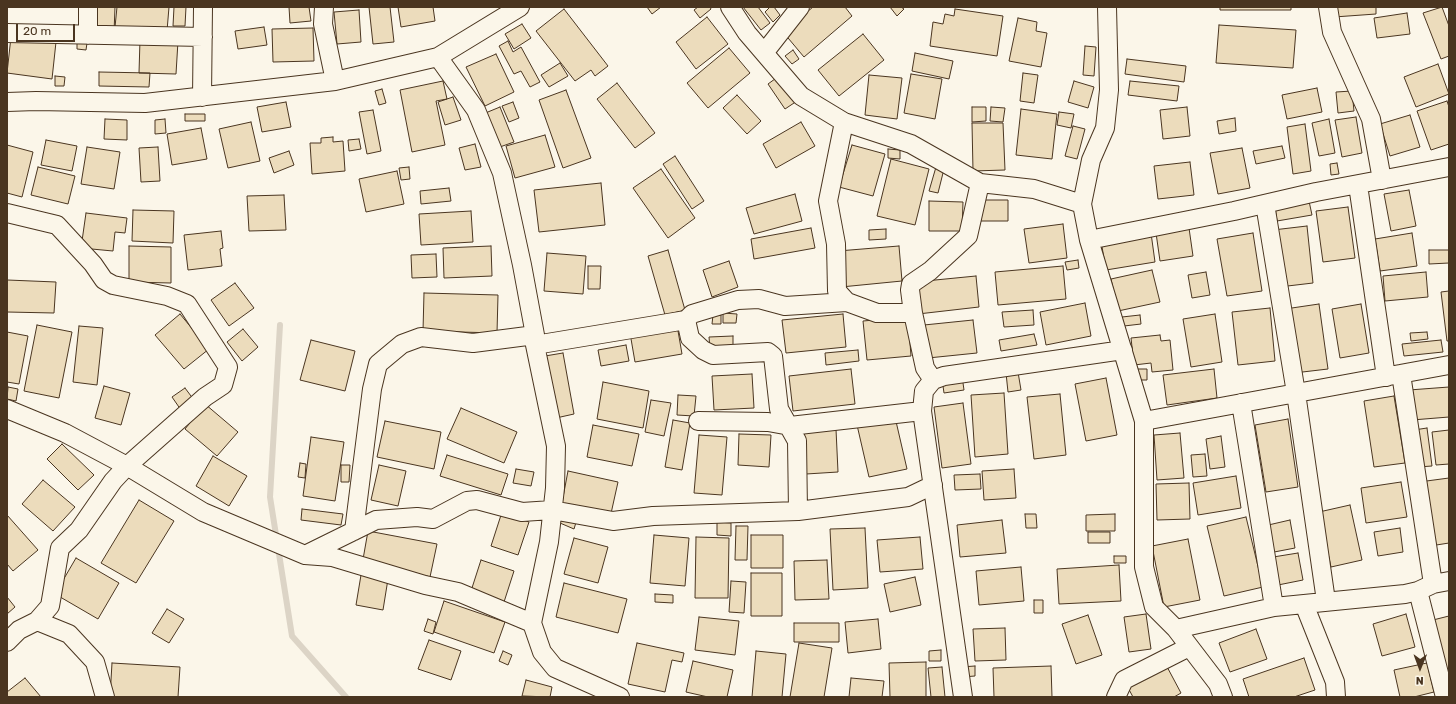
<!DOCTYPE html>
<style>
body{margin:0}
#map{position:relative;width:1456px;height:704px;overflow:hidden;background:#fbf6e9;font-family:Rubik,sans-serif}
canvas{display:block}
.frame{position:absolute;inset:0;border:8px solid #4a3520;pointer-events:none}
.north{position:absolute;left:1400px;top:648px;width:40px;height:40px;-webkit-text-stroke:3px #fbf6e9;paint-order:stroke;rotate:181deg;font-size:11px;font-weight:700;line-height:16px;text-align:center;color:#4a3520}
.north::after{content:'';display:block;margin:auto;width:14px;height:18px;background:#4a3520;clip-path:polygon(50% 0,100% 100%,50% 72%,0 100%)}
.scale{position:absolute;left:16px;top:24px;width:59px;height:18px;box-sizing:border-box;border:2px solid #4a3520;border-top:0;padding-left:5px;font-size:12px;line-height:14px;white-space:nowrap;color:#4a3520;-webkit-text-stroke:3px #fbf6e9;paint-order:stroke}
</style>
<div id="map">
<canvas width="1456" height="704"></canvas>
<div class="frame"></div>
<div class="north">N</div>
<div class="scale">20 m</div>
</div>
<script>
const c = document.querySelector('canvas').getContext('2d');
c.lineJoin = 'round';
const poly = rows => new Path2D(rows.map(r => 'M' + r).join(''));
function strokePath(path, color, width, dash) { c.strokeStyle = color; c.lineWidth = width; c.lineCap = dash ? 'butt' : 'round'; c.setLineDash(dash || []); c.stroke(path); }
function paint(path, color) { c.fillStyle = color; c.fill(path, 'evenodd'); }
const stream = poly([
 [280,325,270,497,292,636,346,697]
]);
const building = poly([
 [92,7,115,7,114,33,91,32,92,7],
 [117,7,169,7,167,31,115,27,117,7],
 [174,7,186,7,185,26,173,26,174,7],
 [289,7,309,7,311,21,290,23,289,7],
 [369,7,390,7,394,42,373,44,369,7],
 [398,7,433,7,435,21,401,27,398,7],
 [647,7,661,7,652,14,647,7],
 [698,7,710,7,711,9,700,18,694,10,698,7],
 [743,7,758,7,770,23,761,30,743,7],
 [770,7,774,7,780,15,773,22,765,12,770,7],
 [813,7,845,7,852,16,804,57,783,32,813,7],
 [890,7,901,7,904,9,897,16,890,7],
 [1220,7,1291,7,1291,10,1220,10,1220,7],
 [1333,7,1376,7,1376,14,1334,17,1333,7],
 [1442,7,1449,26,1449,56,1441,59,1423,13,1442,7],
 [564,9,608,66,595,76,591,70,575,81,536,31,564,9],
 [955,9,1003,16,997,56,930,46,933,22,943,24,945,14,954,16,955,9],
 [359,10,361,42,337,44,334,12,359,10],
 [1407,13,1410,34,1377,38,1374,18,1407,13],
 [707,17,728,44,696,69,676,42,707,17],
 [1018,18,1037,22,1036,31,1047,33,1041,67,1009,61,1018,18],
 [522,24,531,38,514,49,505,34,522,24],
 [1219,25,1296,30,1293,68,1216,63,1219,25],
 [264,27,267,45,238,49,235,31,264,27],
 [313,28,314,61,273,62,272,29,313,28],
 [863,34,884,60,839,96,818,70,863,34],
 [11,37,56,42,52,79,7,73,11,37],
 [140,40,178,41,176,74,139,73,140,40],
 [508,41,513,52,521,47,540,82,530,87,521,71,514,74,499,46,508,41],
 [77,42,87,43,86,50,77,49,77,42],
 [1085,46,1096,47,1094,76,1083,75,1085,46],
 [729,48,750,73,708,108,687,83,729,48],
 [793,50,799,59,792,64,785,56,793,50],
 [915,53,953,61,949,79,912,71,915,53],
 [496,54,514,92,485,106,466,67,496,54],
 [1127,59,1186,66,1184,82,1125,74,1127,59],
 [560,63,568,76,549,87,541,75,560,63],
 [1438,64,1449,94,1416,107,1404,77,1438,64],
 [99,72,150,73,149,87,99,86,99,72],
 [1023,73,1038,75,1034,103,1020,101,1023,73],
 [911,74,942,79,935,119,904,113,911,74],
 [869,75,902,78,897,119,865,115,869,75],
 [55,76,65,77,64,86,55,86,55,76],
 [779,76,797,101,785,109,768,84,779,76],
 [443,81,447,99,436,101,445,145,412,152,400,90,443,81],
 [1074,81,1094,87,1088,108,1068,102,1074,81],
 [1130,81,1179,86,1177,101,1128,95,1130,81],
 [617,83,655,133,635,148,597,99,617,83],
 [1317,88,1322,112,1287,119,1282,95,1317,88],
 [382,89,386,103,379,105,375,91,382,89],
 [566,90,591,158,563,168,539,100,566,90],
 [1352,91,1354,111,1338,113,1336,92,1352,91],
 [737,95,761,121,747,134,723,108,737,95],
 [453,97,461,120,445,125,438,102,453,97],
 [1447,101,1449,107,1449,144,1431,150,1417,111,1447,101],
 [286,102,291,127,262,132,257,107,286,102],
 [513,102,519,118,509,122,502,106,513,102],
 [500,107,514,142,497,148,483,114,500,107],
 [972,107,986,107,986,121,972,122,972,107],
 [991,107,1005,108,1003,122,990,121,991,107],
 [1187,107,1190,136,1163,139,1160,110,1187,107],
 [1021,109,1057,114,1052,159,1016,155,1021,109],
 [373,110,381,151,367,154,359,112,373,110],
 [1059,112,1074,114,1071,128,1057,125,1059,112],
 [185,114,205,114,205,121,185,121,185,114],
 [1410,115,1420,147,1390,156,1380,124,1410,115],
 [1356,117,1362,153,1342,157,1335,120,1356,117],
 [1235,118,1236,131,1219,134,1217,121,1235,118],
 [105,119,127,120,127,140,104,139,105,119],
 [165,119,166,133,155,134,155,120,165,119],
 [1329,119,1335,153,1319,156,1312,123,1329,119],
 [251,122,260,161,228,168,219,129,251,122],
 [801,122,815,146,776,168,763,144,801,122],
 [972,123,1003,123,1005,170,973,171,972,123],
 [1305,124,1311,171,1293,174,1287,127,1305,124],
 [1073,126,1085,129,1077,159,1065,156,1073,126],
 [201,128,207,159,172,165,167,134,201,128],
 [545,135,555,167,515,178,506,146,545,135],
 [333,137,333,142,343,141,345,171,312,174,310,143,321,143,321,138,333,137],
 [359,139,361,149,349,151,348,140,359,139],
 [46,140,77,146,72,171,41,165,46,140],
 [475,144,481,167,465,170,459,148,475,144],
 [7,145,33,152,22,197,7,193,7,145],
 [852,145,885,154,873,196,839,187,852,145],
 [1282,146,1285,158,1256,164,1253,151,1282,146],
 [87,147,120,152,114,189,81,184,87,147],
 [158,147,160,181,141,182,139,148,158,147],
 [1242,148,1250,188,1218,194,1210,153,1242,148],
 [888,149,900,150,900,159,888,158,888,149],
 [289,151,294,165,274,173,269,158,289,151],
 [675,156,704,201,692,209,663,164,675,156],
 [891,159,929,169,915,225,877,216,891,159],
 [1190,162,1194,195,1158,199,1154,166,1190,162],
 [1337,163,1339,174,1331,175,1330,164,1337,163],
 [38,167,75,176,68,204,31,195,38,167],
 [409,167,410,179,401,180,399,168,409,167],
 [936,167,944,169,938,193,929,191,936,167],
 [661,169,695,218,668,238,633,188,661,169],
 [397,171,404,204,366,212,359,179,397,171],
 [601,183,605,225,539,232,534,190,601,183],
 [449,188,451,201,421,204,420,191,449,188],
 [1409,190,1416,226,1391,231,1384,194,1409,190],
 [795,194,802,221,754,234,746,208,795,194],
 [284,195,286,230,249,231,247,196,284,195],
 [977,200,1008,200,1008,221,978,221,977,200],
 [929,201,963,202,962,231,929,231,929,201],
 [1309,201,1312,215,1277,221,1275,207,1309,201],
 [1348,207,1355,258,1323,262,1316,211,1348,207],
 [133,210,174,211,173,243,132,241,133,210],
 [471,211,473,242,421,245,419,214,471,211],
 [86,213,127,218,125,233,115,232,113,251,81,248,86,213],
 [1063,224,1067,258,1029,263,1024,229,1063,224],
 [1307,226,1313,283,1279,287,1273,230,1307,226],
 [811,228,815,248,754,259,751,239,811,228],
 [1189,228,1193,256,1160,261,1156,233,1189,228],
 [886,229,886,239,869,240,869,230,886,229],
 [221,231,223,248,220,249,222,266,188,270,184,235,221,231],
 [1151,233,1155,262,1106,270,1101,241,1151,233],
 [1253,233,1262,291,1227,296,1217,239,1253,233],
 [1412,233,1417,266,1380,271,1375,239,1412,233],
 [129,246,171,247,171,283,129,282,129,246],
 [491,246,492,276,444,278,443,248,491,246],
 [899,246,902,281,841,287,838,251,899,246],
 [668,250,685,310,665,315,648,256,668,250],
 [1429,250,1449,250,1449,263,1429,264,1429,250],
 [547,253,586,256,583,294,544,291,547,253],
 [436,254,437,277,412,278,411,255,436,254],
 [1078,260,1079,268,1067,270,1065,262,1078,260],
 [729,261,738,287,712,297,703,270,729,261],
 [588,266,601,266,600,289,588,289,588,266],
 [1063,266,1066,299,998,305,995,272,1063,266],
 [1152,270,1160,302,1118,311,1111,279,1152,270],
 [1206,272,1210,295,1192,298,1188,275,1206,272],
 [1426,272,1428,297,1385,301,1383,276,1426,272],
 [976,276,979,307,918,314,915,282,976,276],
 [7,280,56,282,54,313,7,312,7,280],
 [235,283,254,308,229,326,211,300,235,283],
 [1449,291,1449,341,1447,341,1441,292,1449,291],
 [424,293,498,295,497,333,423,331,424,293],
 [1085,303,1091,336,1046,345,1040,312,1085,303],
 [1319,304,1328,369,1294,373,1285,309,1319,304],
 [1361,304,1369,353,1340,358,1332,309,1361,304],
 [1270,308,1275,361,1238,365,1232,312,1270,308],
 [1033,310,1034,325,1004,327,1002,312,1033,310],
 [723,313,737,314,736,323,723,323,723,313],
 [180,314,209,349,184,369,155,335,180,314],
 [843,314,846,347,786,353,782,320,843,314],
 [1215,314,1222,362,1191,367,1183,319,1215,314],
 [713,315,721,315,721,324,712,324,713,315],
 [1140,315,1141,324,1124,326,1122,317,1140,315],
 [908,317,911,356,867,360,863,321,908,317],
 [973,320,977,353,928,358,924,325,973,320],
 [37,325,72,332,59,398,24,391,37,325],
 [677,325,682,354,635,362,630,333,677,325],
 [79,326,103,328,97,385,73,382,79,326],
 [243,329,258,347,242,361,227,342,243,329],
 [7,332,28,336,19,384,7,382,7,332],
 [1427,332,1428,339,1411,341,1410,333,1427,332],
 [1034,334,1037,345,1001,351,999,340,1034,334],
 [1160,335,1161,341,1170,340,1173,370,1152,372,1151,363,1134,365,1131,338,1160,335],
 [733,336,733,348,710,349,709,337,733,336],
 [311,340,355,351,345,391,300,380,311,340],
 [1441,340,1443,352,1404,356,1402,344,1441,340],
 [626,345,629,361,601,366,598,350,626,345],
 [858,350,859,361,826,365,825,353,858,350],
 [563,353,574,414,556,418,545,356,563,353],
 [851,369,855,404,793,411,789,376,851,369],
 [1136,369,1147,369,1147,380,1136,380,1136,369],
 [1214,369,1217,398,1167,405,1163,375,1214,369],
 [1018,372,1021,390,1008,392,1006,373,1018,372],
 [752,374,754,408,714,410,712,376,752,374],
 [962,376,964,390,944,393,942,379,962,376],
 [1106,378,1117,435,1086,441,1075,384,1106,378],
 [603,382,649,391,643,428,597,419,603,382],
 [104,386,130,393,121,425,95,418,104,386],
 [8,387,18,389,16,401,7,399,8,387],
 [1449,387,1449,417,1412,420,1409,390,1449,387],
 [185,388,194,400,181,410,172,397,185,388],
 [1004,393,1008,454,975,457,971,395,1004,393],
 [1060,394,1066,455,1034,459,1027,397,1060,394],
 [678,395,696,396,694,416,677,415,678,395],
 [1394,396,1405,463,1374,467,1364,401,1394,396],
 [651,400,671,403,664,436,645,432,651,400],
 [963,403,971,464,942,468,934,407,963,403],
 [205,404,238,432,217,456,185,429,205,404],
 [461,408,517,432,504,463,447,439,461,408],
 [895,417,907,469,869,477,857,425,895,417],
 [1288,419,1298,487,1266,492,1255,425,1288,419],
 [673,420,690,423,682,470,665,467,673,420],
 [385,421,441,432,434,469,377,457,385,421],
 [593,425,639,434,632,466,587,457,593,425],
 [1427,428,1432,466,1418,467,1414,430,1427,428],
 [836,429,838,472,806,474,803,431,836,429],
 [1449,430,1449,464,1436,465,1432,432,1449,430],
 [1180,433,1184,478,1157,480,1154,435,1180,433],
 [739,434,771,435,769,467,738,465,739,434],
 [699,435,727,437,722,495,694,493,699,435],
 [1221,436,1225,467,1210,469,1206,439,1221,436],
 [311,437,344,442,335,501,303,496,311,437],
 [62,444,94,475,78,490,47,459,62,444],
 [1205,454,1207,476,1193,477,1191,455,1205,454],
 [447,455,508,474,501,495,440,476,447,455],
 [213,456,247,476,229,506,196,486,213,456],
 [300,463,306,464,305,478,298,477,300,463],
 [341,465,350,465,349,482,341,482,341,465],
 [379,465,406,471,398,506,371,500,379,465],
 [516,469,534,472,531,486,513,483,516,469],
 [1014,469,1016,498,984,500,982,471,1014,469],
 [568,471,618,482,610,518,561,508,568,471],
 [980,474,981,489,955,490,954,475,980,474],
 [1236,476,1241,508,1198,515,1193,483,1236,476],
 [1449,478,1449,543,1430,546,1419,482,1449,478],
 [43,480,75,507,53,531,22,504,43,480],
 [1401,482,1407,517,1366,523,1361,488,1401,482],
 [1189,483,1190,519,1157,520,1156,484,1189,483],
 [139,500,174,521,136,583,101,563,139,500],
 [1350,505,1362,560,1331,567,1319,512,1350,505],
 [302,509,343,514,341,525,301,520,302,509],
 [502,512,529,522,518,555,491,546,502,512],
 [564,514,577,519,574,529,560,523,564,514],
 [1025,514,1036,514,1037,528,1026,528,1025,514],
 [1115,514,1115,531,1086,531,1086,515,1115,514],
 [7,515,38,550,13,571,7,564,7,515],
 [1246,517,1263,587,1224,596,1207,526,1246,517],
 [1002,520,1006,553,960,557,957,525,1002,520],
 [1290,520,1295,548,1269,553,1264,526,1290,520],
 [717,522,731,523,731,536,717,535,717,522],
 [736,526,748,526,747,560,735,560,736,526],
 [865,528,868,588,833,590,830,529,865,528],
 [1400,528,1403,552,1378,556,1374,532,1400,528],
 [368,531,437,544,430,577,362,565,368,531],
 [1088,532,1110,532,1110,543,1088,543,1088,532],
 [654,535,689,538,685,586,650,583,654,535],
 [751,535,783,535,783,568,751,568,751,535],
 [696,537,729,538,728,598,695,598,696,537],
 [920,537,923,569,880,572,877,540,920,537],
 [574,538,608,547,598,583,564,574,574,538],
 [1188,539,1200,600,1164,607,1152,546,1188,539],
 [1298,553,1303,580,1273,586,1267,558,1298,553],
 [1114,556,1126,556,1126,563,1114,563,1114,556],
 [76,558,119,583,98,619,55,594,76,558],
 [481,560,514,571,504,602,471,591,481,560],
 [827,560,829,599,795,600,794,561,827,560],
 [1119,565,1121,601,1059,604,1057,569,1119,565],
 [1021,567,1024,601,979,605,976,571,1021,567],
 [751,573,782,573,782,616,751,616,751,573],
 [361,575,388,579,383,610,356,605,361,575],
 [915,577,921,605,890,612,884,584,915,577],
 [731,581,746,582,744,613,729,612,731,581],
 [564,583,627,599,618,633,556,617,564,583],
 [655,594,673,595,673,603,655,602,655,594],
 [7,597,15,607,7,614,7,597],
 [1034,600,1043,600,1043,613,1034,613,1034,600],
 [444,601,505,622,494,653,434,632,444,601],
 [167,609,184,619,169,643,152,633,167,609],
 [1146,614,1151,649,1129,652,1124,617,1146,614],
 [1406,614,1415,647,1382,656,1373,624,1406,614],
 [1088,615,1102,655,1076,664,1062,624,1088,615],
 [1449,616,1449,684,1433,620,1449,616],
 [699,617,739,621,735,655,695,650,699,617],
 [428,619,436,622,433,634,424,631,428,619],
 [878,619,881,649,848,653,845,622,878,619],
 [794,623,839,623,839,642,794,642,794,623],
 [1005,628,1006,660,975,661,973,629,1005,628],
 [1256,629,1267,659,1230,672,1219,643,1256,629],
 [429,640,461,651,451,680,418,669,429,640],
 [637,643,684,653,682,662,672,660,665,692,628,684,637,643],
 [799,643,832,648,824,697,790,697,799,643],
 [941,650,941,661,929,661,929,651,941,650],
 [503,651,512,655,508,665,499,661,503,651],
 [756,651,786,654,782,697,752,697,756,651],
 [1304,658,1315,690,1294,697,1249,697,1243,679,1304,658],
 [693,661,733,670,727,697,708,697,686,692,693,661],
 [926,662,926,697,890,697,889,663,926,662],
 [112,663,180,667,178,697,110,697,112,663],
 [1165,663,1181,693,1174,697,1133,697,1126,684,1165,663],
 [1427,663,1434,692,1414,697,1400,697,1394,670,1427,663],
 [975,666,975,676,962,677,961,667,975,666],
 [1051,666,1052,697,994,697,993,668,1051,666],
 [942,667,945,697,931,697,928,668,942,667],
 [25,678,41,697,7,697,7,692,25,678],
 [851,678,884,681,882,697,849,697,851,678],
 [526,680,552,687,550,697,522,696,526,680]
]);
const street = poly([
 [88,7,88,35],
 [324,7,323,24,335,81],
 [730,7,747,33,801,96,844,122,911,144,980,183,1034,189,1082,204],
 [1107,7,1109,90,1105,128,1091,160,1082,204,1089,240,1144,421,1144,567,1154,607,1176,629,1218,684,1223,697],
 [1328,7,1332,32,1371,119,1382,180],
 [7,33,203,37],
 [764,53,800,7],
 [438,57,476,110,502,173,522,265,535,335,535,345,556,446,555,488,549,542,532,623,542,652,555,668,620,697],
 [202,97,203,7],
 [7,102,36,101,145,103,335,81,438,57,520,7],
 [844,122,828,201,836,244,837,291,847,302],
 [1358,185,1386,377],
 [1265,204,1296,393,1326,601],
 [7,213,57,225,93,264,104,280,113,285,167,296,187,304,228,367,223,385,205,397,127,466,113,481,79,530,60,548,50,606,37,621,19,630,7,642],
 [1089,240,1234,211,1316,192,1449,167],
 [686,320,690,338,703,350,713,355,768,352,773,356,779,409,797,441,798,511],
 [535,345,686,320,692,314,738,300,759,299,785,306,847,302,877,313,913,313],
 [1401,374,1433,584],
 [933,380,925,368,913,313,910,290,911,284,930,271,968,236,980,183],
 [1241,403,1274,607],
 [7,409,65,433,127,466,203,512,305,555,332,557,425,585,458,592,532,623],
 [698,421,768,422,790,426,922,411],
 [1144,421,1449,365],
 [354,531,372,389,378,364,402,344,421,337,473,343,535,335],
 [305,555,376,520,417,517,433,519,467,501,477,500,522,512,552,510,613,521,653,516,798,511,908,497,933,485],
 [1418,591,1445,697],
 [1304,604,1335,682,1336,697],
 [37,621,69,634,95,662,105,697],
 [1176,629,1274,607,1405,594,1418,591,1433,584,1449,581],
 [963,697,922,411,924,391,933,380,944,376,1123,350],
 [1116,697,1124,680,1189,647]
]);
strokePath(stream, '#dcd4c6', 6);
paint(building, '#ecdcbc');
strokePath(building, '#4a3520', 1);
strokePath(street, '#4a3520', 20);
strokePath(street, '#fbf6e9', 18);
</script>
